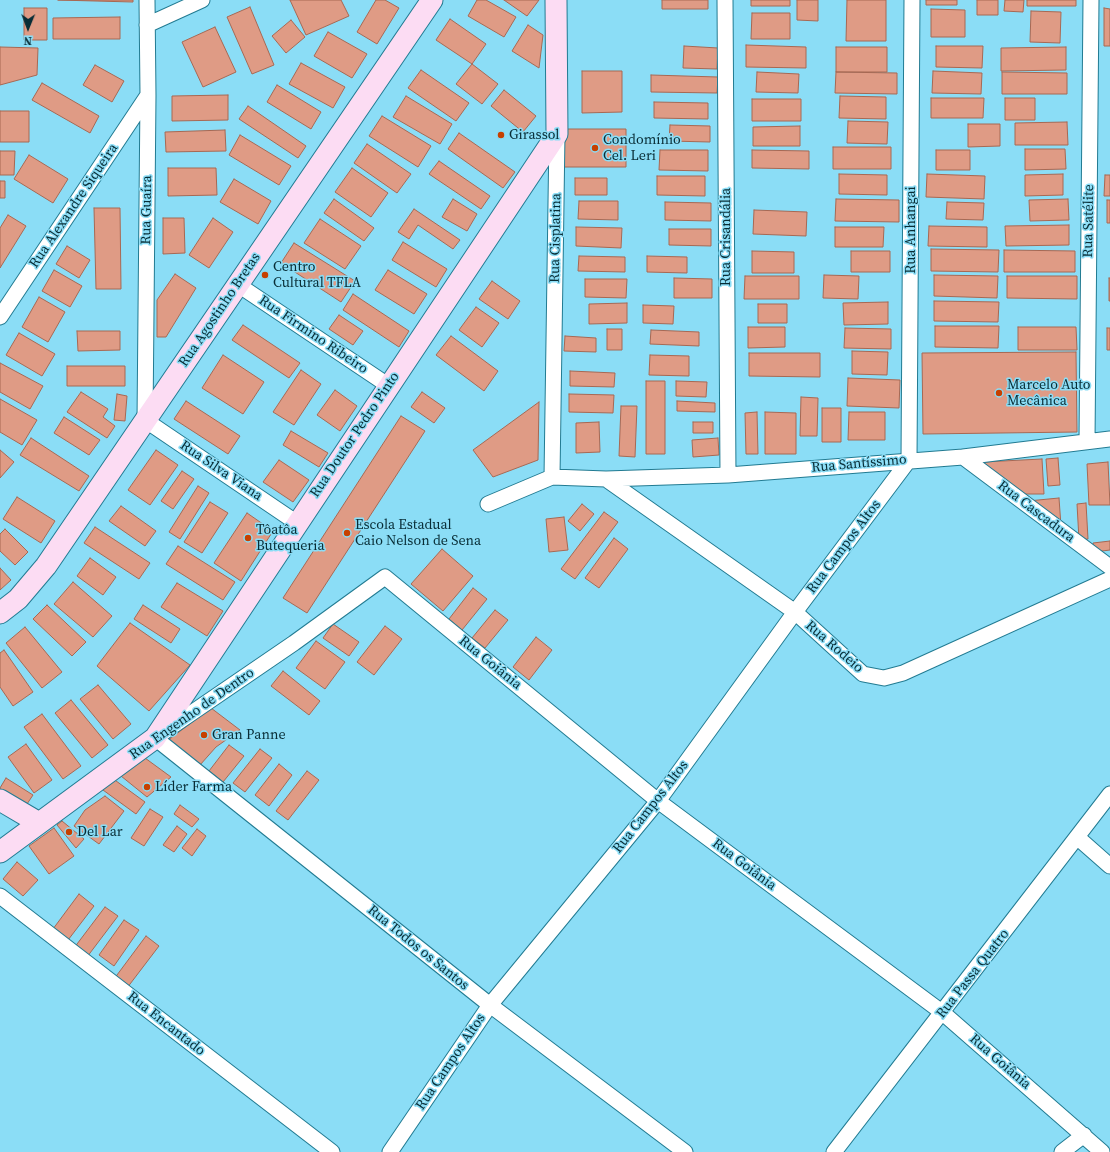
<!DOCTYPE html>
<meta charset="utf-8">
<style>
body{margin:0}
#map{position:relative;width:1110px;height:1152px;overflow:hidden;background:#8bddf6;font-family:"Source Serif 4",serif}
canvas{display:block}
.north{position:absolute;left:8px;top:8px;width:40px;height:40px;-webkit-text-stroke:3px #8bddf6;paint-order:stroke;rotate:181deg;font-size:11px;font-weight:700;line-height:16px;text-align:center;color:#082d36}
.north::after{content:'';display:block;margin:auto;width:14px;height:18px;background:#082d36;clip-path:polygon(50% 0,100% 100%,50% 72%,0 100%)}
</style>
<div id="map">
<canvas width="1110" height="1152"></canvas>
<div class="north">N</div>
</div>
<script>
const c = document.querySelector('canvas').getContext('2d');
c.lineJoin = 'round';
function paint(path, color) { c.fillStyle = color; c.fill(path, 'evenodd'); }
const poly = rows => new Path2D(rows.map(r => 'M' + r).join(''));
function strokePath(path, color, width, dash) { c.strokeStyle = color; c.lineWidth = width; c.lineCap = dash ? 'butt' : 'round'; c.setLineDash(dash || []); c.stroke(path); }
function write(font, color, halo, rows, align = 'center') {
  c.font = font + ' "Source Serif 4",serif'; c.lineWidth = 3; c.setLineDash([]); c.textBaseline = 'middle'; c.strokeStyle = halo; c.fillStyle = color; for (const [text, x, y, turn = 0] of rows) {
    c.save(); c.translate(x, y); c.rotate((+turn || 0) * Math.PI / 180); c.textAlign = isNaN(turn) ? turn : align; if (halo) c.strokeText(text, 0, 0); c.fillText(text, 0, 0); c.restore();
  }
}
const building = poly([
 [58,0,133,0,133,2,58,0],
 [290,0,341,0,349,16,306,35,290,0],
 [376,0,385,0,399,8,377,44,357,32,376,0],
 [477,0,486,0,516,17,504,37,468,16,477,0],
 [504,0,539,0,527,16,504,0],
 [662,0,708,0,708,9,662,9,662,0],
 [751,0,790,0,790,6,751,6,751,0],
 [797,0,818,0,818,21,797,20,797,0],
 [847,0,886,0,886,41,846,41,847,0],
 [926,0,957,0,957,5,926,5,926,0],
 [977,0,998,0,998,15,977,15,977,0],
 [1005,0,1024,0,1023,12,1004,11,1005,0],
 [1027,0,1076,0,1076,6,1027,6,1027,0],
 [250,7,274,65,252,74,227,17,250,7],
 [24,8,47,8,47,40,24,40,24,8],
 [1104,8,1110,9,1110,46,1104,46,1104,8],
 [931,9,965,10,965,37,931,37,931,9],
 [1031,11,1061,12,1060,43,1030,42,1031,11],
 [752,13,790,13,790,39,751,39,752,13],
 [120,17,120,39,53,39,53,18,120,17],
 [450,19,486,44,472,64,436,40,450,19],
 [291,20,305,37,286,53,272,36,291,20],
 [528,25,543,35,539,68,512,51,528,25],
 [215,27,236,72,203,87,182,42,215,27],
 [328,32,367,54,352,78,314,56,328,32],
 [746,45,806,47,806,68,746,67,746,45],
 [684,46,718,48,717,69,683,68,684,46],
 [936,46,983,46,982,68,936,67,936,46],
 [0,47,38,48,37,75,0,85,0,47],
 [836,47,887,47,887,72,836,72,836,47],
 [1066,47,1066,70,1001,71,1001,48,1066,47],
 [301,63,345,87,333,108,289,84,301,63],
 [472,64,498,84,482,104,456,84,472,64],
 [95,65,124,81,112,102,83,85,95,65],
 [421,70,469,103,456,121,408,88,421,70],
 [582,71,622,71,622,112,582,113,582,71],
 [933,71,982,73,981,94,932,93,933,71],
 [757,72,799,74,798,93,756,92,757,72],
 [836,72,897,73,897,94,835,93,836,72],
 [1002,72,1067,73,1067,94,1002,94,1002,72],
 [651,75,718,77,717,93,651,92,651,75],
 [42,83,99,116,90,133,32,100,42,83],
 [277,85,321,112,311,129,267,102,277,85],
 [504,90,536,116,523,132,491,106,504,90],
 [228,95,228,120,172,121,172,96,228,95],
 [406,96,452,124,440,144,393,117,406,96],
 [840,96,886,97,886,119,839,118,840,96],
 [931,98,984,98,983,118,931,118,931,98],
 [1005,98,1035,98,1035,120,1005,120,1005,98],
 [752,99,801,99,801,121,752,121,752,99],
 [654,102,708,103,708,119,654,118,654,102],
 [248,106,306,146,298,158,239,119,248,106],
 [0,111,29,111,29,142,0,142,0,111],
 [382,116,431,146,418,167,369,136,382,116],
 [848,121,888,122,887,144,847,143,848,121],
 [1067,122,1068,145,1015,145,1015,123,1067,122],
 [968,124,1000,124,1000,146,968,147,968,124],
 [670,125,710,126,710,142,669,141,670,125],
 [800,126,800,146,753,146,753,127,800,126],
 [564,129,626,129,626,167,564,167,564,129],
 [225,130,226,151,166,152,165,132,225,130],
 [459,133,515,172,503,188,448,149,459,133],
 [240,135,291,166,279,185,229,155,240,135],
 [367,144,411,174,397,193,354,163,367,144],
 [833,147,891,147,891,169,833,169,833,147],
 [1025,149,1065,149,1066,169,1025,170,1025,149],
 [660,150,708,150,708,171,659,170,660,150],
 [752,150,809,151,809,169,752,168,752,150],
 [936,150,970,150,970,170,936,170,936,150],
 [0,151,15,151,14,175,0,175,0,151],
 [29,155,68,179,53,203,14,179,29,155],
 [439,161,490,196,481,209,429,174,439,161],
 [168,168,216,168,217,195,168,196,168,168],
 [352,168,388,193,371,217,335,192,352,168],
 [839,174,887,175,887,195,839,194,839,174],
 [927,174,985,176,984,199,926,197,927,174],
 [1063,174,1063,195,1025,196,1025,175,1063,174],
 [1105,175,1110,175,1110,196,1104,196,1105,175],
 [657,176,705,176,705,196,657,195,657,176],
 [575,178,607,178,607,195,575,195,575,178],
 [234,179,271,201,258,224,220,202,234,179],
 [0,181,5,181,5,198,0,198,0,181],
 [334,199,374,228,364,241,324,213,334,199],
 [453,199,477,214,467,231,442,217,453,199],
 [836,199,899,200,899,222,835,221,836,199],
 [1068,199,1069,220,1030,221,1029,200,1068,199],
 [1107,200,1110,200,1110,223,1107,223,1107,200],
 [579,201,618,201,618,220,578,219,579,201],
 [665,202,711,203,711,221,665,220,665,202],
 [947,202,984,203,983,220,946,219,947,202],
 [94,208,120,208,121,289,96,289,94,208],
 [414,209,460,240,453,249,418,225,409,239,398,232,414,209],
 [754,210,807,212,806,236,753,234,754,210],
 [8,215,26,226,0,268,0,228,8,215],
 [163,218,184,218,185,253,163,254,163,218],
 [213,218,233,232,209,268,189,255,213,218],
 [320,219,361,246,345,269,304,243,320,219],
 [1069,225,1069,245,1006,246,1005,226,1069,225],
 [929,226,987,227,987,247,928,246,929,226],
 [576,227,622,228,621,248,576,246,576,227],
 [835,227,884,227,883,247,835,247,835,227],
 [669,229,711,229,711,246,669,245,669,229],
 [403,242,447,269,436,287,392,260,403,242],
 [294,243,355,281,341,302,281,263,294,243],
 [67,246,90,260,79,278,56,264,67,246],
 [931,249,999,250,998,272,931,271,931,249],
 [1004,250,1075,251,1075,272,1004,272,1004,250],
 [752,251,794,252,794,273,752,273,752,251],
 [851,251,890,251,890,272,851,272,851,251],
 [579,256,625,257,625,272,578,271,579,256],
 [647,256,687,257,687,273,647,272,647,256],
 [54,270,82,286,70,307,42,291,54,270],
 [388,270,427,294,414,314,375,290,388,270],
 [175,274,196,288,166,337,157,337,157,300,175,274],
 [824,275,859,276,858,299,823,298,824,275],
 [934,275,998,276,997,298,934,296,934,275],
 [745,276,799,276,799,299,744,299,745,276],
 [1007,276,1077,276,1077,299,1007,298,1007,276],
 [674,278,712,279,712,298,674,298,674,278],
 [1109,278,1110,278,1110,301,1109,301,1109,278],
 [585,279,627,279,626,298,585,297,585,279],
 [492,281,520,301,508,319,479,299,492,281],
 [353,294,409,331,399,347,343,310,353,294],
 [39,297,65,312,48,342,22,327,39,297],
 [934,301,999,302,998,322,934,321,934,301],
 [888,302,888,324,844,325,843,303,888,302],
 [627,303,627,323,589,324,589,304,627,303],
 [758,304,787,304,787,323,758,323,758,304],
 [643,305,674,306,673,324,643,323,643,305],
 [476,307,499,323,482,347,459,330,476,307],
 [339,315,363,331,353,345,329,329,339,315],
 [243,325,300,363,289,378,232,340,243,325],
 [935,326,999,326,998,348,935,347,935,326],
 [748,327,785,327,785,347,748,348,748,327],
 [1018,327,1076,327,1077,350,1018,350,1018,327],
 [845,328,891,329,891,349,844,348,845,328],
 [1107,328,1110,328,1110,350,1107,350,1107,328],
 [607,329,622,329,622,350,607,350,607,329],
 [651,330,699,332,699,346,650,344,651,330],
 [77,331,120,331,120,350,78,351,77,331],
 [19,333,55,354,42,376,6,355,19,333],
 [451,336,498,371,484,391,436,355,451,336],
 [565,336,596,338,596,352,564,351,565,336],
 [852,351,888,352,887,375,852,374,852,351],
 [1076,352,1077,432,923,434,922,353,1076,352],
 [749,353,820,353,820,377,749,376,749,353],
 [223,355,264,382,243,414,202,388,223,355],
 [650,355,689,356,689,376,649,375,650,355],
 [0,363,43,386,30,409,0,392,0,363],
 [67,366,125,366,125,386,67,386,67,366],
 [301,370,321,384,294,425,273,412,301,370],
 [570,371,615,373,614,387,570,386,570,371],
 [848,378,900,380,899,408,847,406,848,378],
 [646,381,665,381,665,454,646,454,646,381],
 [676,381,707,382,706,397,676,396,676,381],
 [335,390,357,406,340,431,317,415,335,390],
 [81,392,108,409,103,417,115,426,107,438,67,412,81,392],
 [422,392,445,408,434,423,411,407,422,392],
 [117,394,127,396,125,421,114,420,117,394],
 [569,394,614,395,613,413,569,412,569,394],
 [801,397,818,398,817,436,800,436,801,397],
 [0,399,37,420,22,445,0,432,0,399],
 [186,401,240,436,228,454,174,419,186,401],
 [677,401,715,403,715,412,677,411,677,401],
 [539,402,538,460,493,477,473,450,539,402],
 [621,406,637,406,635,457,619,456,621,406],
 [822,408,841,408,841,442,822,442,822,408],
 [757,412,758,454,746,454,745,413,757,412],
 [765,412,796,413,796,454,765,454,765,412],
 [849,412,885,412,885,440,848,440,849,412],
 [401,416,425,431,307,613,283,598,401,416],
 [64,417,100,440,89,455,54,433,64,417],
 [599,422,600,452,576,453,576,423,599,422],
 [693,422,713,422,713,433,693,433,693,422],
 [291,431,328,453,319,467,283,445,291,431],
 [31,438,89,476,79,491,20,455,31,438],
 [718,438,719,455,693,457,692,440,718,438],
 [0,450,14,462,0,478,0,450],
 [156,450,178,465,150,505,128,490,156,450],
 [1058,458,1060,485,1048,486,1046,459,1058,458],
 [1042,459,1044,494,1018,494,983,468,983,462,1042,459],
 [279,460,309,480,293,502,263,482,279,460],
 [1108,462,1110,505,1089,505,1087,464,1108,462],
 [182,471,194,479,173,509,161,501,182,471],
 [198,486,209,493,180,539,169,532,198,486],
 [17,497,55,521,41,543,3,519,17,497],
 [1059,498,1061,526,1028,501,1059,498],
 [210,502,228,513,202,553,184,542,210,502],
 [1086,503,1088,539,1079,540,1077,504,1086,503],
 [582,504,594,514,580,531,568,521,582,504],
 [121,506,156,531,145,546,109,521,121,506],
 [604,512,618,522,575,579,561,569,604,512],
 [247,513,273,531,241,581,214,563,247,513],
 [564,517,568,550,549,552,546,519,564,517],
 [95,527,150,563,139,579,84,543,95,527],
 [5,529,28,552,15,565,0,551,0,534,5,529],
 [614,538,628,549,599,588,585,578,614,538],
 [1110,541,1110,550,1094,552,1093,543,1110,541],
 [178,546,235,582,223,600,166,564,178,546],
 [442,549,473,576,443,611,411,584,442,549],
 [90,558,116,577,103,595,77,576,90,558],
 [0,568,11,580,0,590,0,568],
 [73,582,112,616,93,637,54,604,73,582],
 [177,583,223,611,207,636,161,607,177,583],
 [473,588,487,599,462,630,449,619,473,588],
 [47,605,86,642,72,656,33,619,47,605],
 [143,605,180,629,171,643,134,619,143,605],
 [495,610,508,620,485,648,472,638,495,610],
 [130,623,190,665,149,711,97,666,130,623],
 [333,624,359,642,349,656,323,638,333,624],
 [385,626,402,639,374,675,357,662,385,626],
 [25,627,62,672,42,688,6,643,25,627],
 [536,637,552,650,529,680,513,667,536,637],
 [316,641,345,662,325,689,296,668,316,641],
 [4,650,33,692,13,706,0,687,0,653,4,650],
 [283,671,320,701,309,715,271,686,283,671],
 [98,685,131,724,113,739,80,699,98,685],
 [71,700,108,745,92,758,55,713,71,700],
 [211,708,240,730,216,747,200,765,167,741,211,708],
 [42,714,81,766,63,779,24,727,42,714],
 [26,744,52,780,34,793,8,757,26,744],
 [229,745,244,756,223,782,209,771,229,745],
 [260,749,272,758,245,792,233,783,260,749],
 [145,758,171,777,147,797,121,776,145,758],
 [279,764,292,775,269,806,255,795,279,764],
 [307,771,319,780,288,820,276,811,307,771],
 [6,778,33,795,25,807,0,791,0,788,6,778],
 [112,778,145,802,136,814,103,790,112,778],
 [105,796,124,811,99,844,74,826,85,810,105,796],
 [180,805,199,819,192,827,174,814,180,805],
 [150,809,163,817,144,846,131,838,150,809],
 [62,821,84,839,76,848,57,825,62,821],
 [177,826,187,834,174,852,163,845,177,826],
 [54,828,74,856,49,874,29,846,54,828],
 [197,829,206,836,192,856,182,848,197,829],
 [17,862,38,880,23,896,3,879,17,862],
 [79,894,94,906,65,944,50,933,79,894],
 [105,907,118,916,87,957,74,948,105,907],
 [124,920,139,930,114,966,99,955,124,920],
 [146,936,159,946,127,988,114,979,146,936]
]);
const street = poly([
 [147,0,148,95,145,420,297,523],
 [725,0,728,475],
 [147,25,202,0],
 [237,284,389,386],
 [0,317,148,95],
 [1087,441,1091,0],
 [963,457,1110,567],
 [552,477,557,134],
 [606,479,795,612,863,674,884,678,903,673,1110,579],
 [488,504,552,477,606,479,728,475,963,457,1110,439],
 [1077,837,1110,866],
 [0,896,332,1152],
 [390,1152,490,1005,658,801,795,612,909,460,912,0],
 [685,1152,490,1005,155,738,294,643,385,577,658,801,943,1013,1102,1152],
 [834,1152,1110,794],
 [1062,1152,1084,1135]
]);
const secondary = poly([
 [0,613,18,599,46,566,432,0],
 [0,800,39,823],
 [0,852,155,738,557,134,556,0]
]);
const markers = [
 [501,135,4,"#c64000"],
 [595,148,4,"#c64000"],
 [265,275,4,"#c64000"],
 [999,393,4,"#c64000"],
 [347,533,4,"#c64000"],
 [248,538,4,"#c64000"],
 [204,735,4,"#c64000"],
 [147,787,4,"#c64000"],
 [69,832,4,"#c64000"]
];
const poiNames = [
 ["Girassol",509,135],
 ["Condomínio",603,140],
 ["Cel. Leri",603,156],
 ["Centro",273,267],
 ["Cultural TFLA",273,283],
 ["Marcelo Auto",1007,385],
 ["Mecânica",1007,401],
 ["Escola Estadual",355,525],
 ["Caio Nelson de Sena",355,541],
 ["Tôatôa",256,530],
 ["Butequeria",256,546],
 ["Gran Panne",212,735],
 ["Líder Farma",155,787],
 ["Del Lar",77,832]
];
const streetNames = [
 ["Rua Alexandre Siqueira",74,206,-56],
 ["Rua Guaíra",147,210,-89],
 ["Rua Satélite",1089,221,-89],
 ["Rua Anhangai",911,230,-90],
 ["Rua Crisandália",726,237,-90],
 ["Rua Cisplatina",556,238,-89],
 ["Rua Agostinho Bretas",220,310,-56],
 ["Rua Firmino Ribeiro",313,335,34],
 ["Rua Doutor Pedro Pinto",355,435,-56],
 ["Rua Santíssimo",859,464,-5],
 ["Rua Silva Viana",221,471,34],
 ["Rua Cascadura",1036,512,37],
 ["Rua Campos Altos",844,547,-53],
 ["Rua Rodeio",834,647,41],
 ["Rua Goiânia",490,663,39],
 ["Rua Engenho de Dentro",192,714,-35],
 ["Rua Campos Altos",651,807,-52],
 ["Rua Goiânia",744,865,37],
 ["Rua Todos os Santos",418,948,39],
 ["Rua Passa Quatro",973,974,-52],
 ["Rua Encantado",166,1024,38],
 ["Rua Campos Altos",451,1062,-56],
 ["Rua Goiânia",1000,1062,41]
];
paint(building, '#df9b85');
strokePath(building, '#a76853', 1);
strokePath(street, '#227b92', 17);
strokePath(secondary, '#227b92', 23);
strokePath(street, '#fff', 15);
strokePath(secondary, '#fcdcf3', 21);
for (const [x, y, r, color] of markers) { const dot = new Path2D(); dot.arc(x, y, r, 0, 2 * Math.PI); c.fillStyle = color; c.fill(dot); strokePath(dot, '#8bddf6', 1.5); }
write('14px', '#082d36', '#8bddf6', poiNames, 'left');
write('14px', '#082d36', '#8bddf6', streetNames);
</script>
